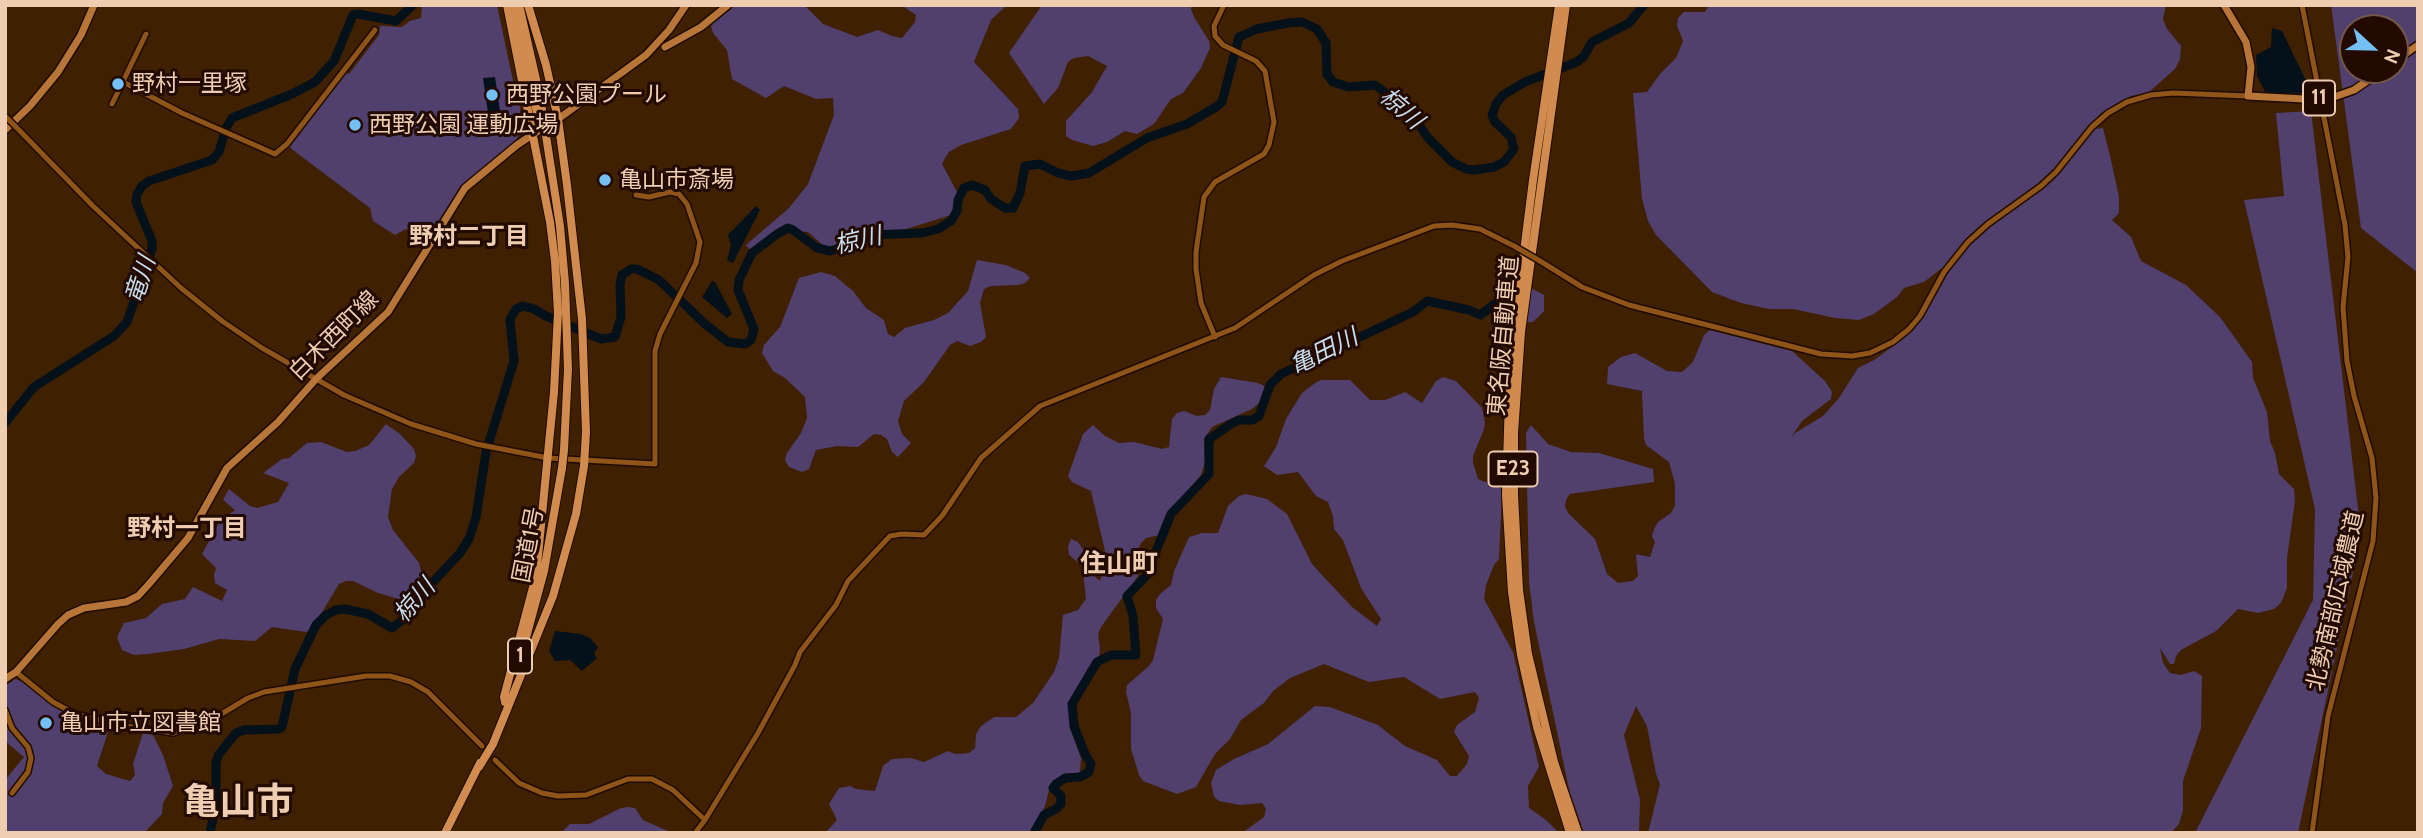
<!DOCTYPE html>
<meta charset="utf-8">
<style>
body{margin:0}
#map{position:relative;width:2423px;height:838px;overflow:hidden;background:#3f2001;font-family:Cabin,sans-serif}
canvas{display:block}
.frame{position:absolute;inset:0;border:7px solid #efcdb1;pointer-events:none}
.north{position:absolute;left:2339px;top:14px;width:70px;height:70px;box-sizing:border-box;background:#220a00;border:2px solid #745847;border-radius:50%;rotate:112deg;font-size:19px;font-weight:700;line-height:28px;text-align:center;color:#efcdb1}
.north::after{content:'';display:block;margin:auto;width:24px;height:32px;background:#74c0f6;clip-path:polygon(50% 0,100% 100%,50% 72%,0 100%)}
</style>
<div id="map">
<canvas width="2423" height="838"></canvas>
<div class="frame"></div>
<div class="north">N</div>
</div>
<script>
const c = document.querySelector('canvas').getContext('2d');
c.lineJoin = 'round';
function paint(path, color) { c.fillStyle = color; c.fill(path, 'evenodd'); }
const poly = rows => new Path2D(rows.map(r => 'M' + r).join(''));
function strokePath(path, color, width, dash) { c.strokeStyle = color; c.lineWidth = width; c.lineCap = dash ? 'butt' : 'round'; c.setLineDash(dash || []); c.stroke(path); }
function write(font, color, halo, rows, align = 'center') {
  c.font = font + ' Cabin,"Noto Sans JP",sans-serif'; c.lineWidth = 6; c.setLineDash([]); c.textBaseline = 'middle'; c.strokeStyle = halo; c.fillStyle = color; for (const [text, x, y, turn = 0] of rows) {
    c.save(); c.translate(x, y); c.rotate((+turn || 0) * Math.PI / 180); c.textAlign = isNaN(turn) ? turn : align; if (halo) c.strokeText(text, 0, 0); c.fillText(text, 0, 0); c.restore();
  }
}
const green = poly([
 [422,5,497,5,515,90,520,107,521,130,515,142,464,184,429,242,406,229,395,235,373,221,370,208,289,147,346,73,349,74,379,35,380,26,402,27,410,21,421,18],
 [731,5,804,5,823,24,857,37,878,30,892,36,902,38,915,22,916,15,904,7,905,5,1007,5,991,20,974,62,1018,109,1019,118,1011,129,961,145,949,152,945,158,942,164,957,192,951,215,903,230,859,240,838,249,824,246,808,232,793,231,766,241,752,252,746,245,789,208,808,184,834,115,833,98,816,99,784,86,766,98,732,79,727,50,713,33,711,26,713,19],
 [1042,5,1192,5,1191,9,1194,17,1209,41,1210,48,1201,68,1183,93,1171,99,1154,124,1137,134,1125,131,1107,142,1093,146,1072,140,1066,136,1066,121,1092,92,1107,66,1088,56,1074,58,1068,62,1058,88,1044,104,1009,53],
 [1709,5,2166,5,2163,19,2167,29,2181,46,2180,59,2175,69,2149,92,2131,96,2116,104,2101,113,2090,125,2095,129,2103,128,2111,160,2119,197,2119,213,2112,220,2131,237,2141,261,2186,285,2220,317,2252,362,2253,378,2267,412,2270,441,2275,453,2279,474,2294,489,2295,501,2287,558,2287,588,2281,603,2274,609,2258,613,2238,609,2216,631,2181,650,2176,656,2174,664,2170,664,2160,648,2163,663,2170,673,2181,675,2194,671,2202,676,2201,728,2183,781,2183,810,2179,824,2171,833,1648,833,1660,784,1656,774,1647,726,1636,706,1624,735,1640,800,1639,833,1584,833,1569,789,1534,622,1529,582,1526,433,1531,425,1548,444,1571,452,1599,453,1653,469,1654,482,1570,494,1566,500,1565,507,1569,514,1595,539,1607,574,1618,583,1633,581,1638,576,1636,554,1650,557,1655,542,1652,536,1654,529,1658,522,1671,513,1675,506,1675,484,1669,462,1646,445,1644,439,1642,391,1607,384,1608,367,1621,357,1635,353,1667,371,1682,372,1693,362,1704,335,1710,330,1792,351,1825,381,1832,392,1831,399,1802,421,1790,439,1795,433,1823,416,1839,398,1858,368,1874,360,1907,336,1920,322,1948,273,1942,268,1924,282,1904,288,1897,297,1874,314,1859,320,1835,318,1793,309,1769,309,1741,303,1712,292,1656,235,1648,221,1642,199,1633,93,1647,92,1660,74,1676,58,1683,41,1677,26,1678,18,1684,12,1705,12],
 [2331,5,2418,5,2418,273,2361,228],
 [2353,28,2395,28,2395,70,2353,70],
 [2311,111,2361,534,2298,833,2195,833,2313,600,2315,509,2244,200,2284,196,2276,113],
 [977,260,1006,265,1025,273,1030,278,1025,283,1018,285,991,286,984,289,980,303,986,337,981,342,970,346,957,341,950,345,924,382,904,401,898,421,902,434,911,443,898,457,892,452,887,439,881,435,874,434,858,447,837,446,816,450,809,469,802,472,789,467,785,460,787,453,801,433,807,418,805,397,785,378,773,371,762,353,764,345,780,327,799,278,821,272,835,276,853,291,866,308,884,320,888,334,894,337,905,328,934,320,948,313,968,291],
 [1513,282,1529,287,1544,295,1544,311,1533,322,1521,323,1507,316,1509,289],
 [1221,377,1258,383,1264,386,1264,399,1252,409,1212,427,1204,439,1205,462,1201,475,1168,514,1160,535,1146,538,1141,543,1136,555,1139,570,1138,576,1101,627,1098,634,1100,648,1099,658,1088,668,1073,701,1070,728,1081,758,1080,773,1075,778,1049,790,1045,806,1031,833,825,833,837,820,829,804,839,788,850,786,856,789,875,791,883,766,892,759,911,758,924,762,948,751,955,754,969,753,975,748,976,734,981,726,994,717,1016,717,1033,703,1054,672,1059,658,1063,615,1078,610,1086,599,1083,571,1080,564,1069,555,1068,547,1071,539,1078,542,1090,560,1095,577,1100,581,1102,574,1105,551,1091,491,1072,482,1068,476,1083,434,1093,425,1105,436,1119,443,1134,442,1162,449,1169,447,1172,419,1177,413,1184,411,1197,416,1205,415,1210,410,1214,389],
 [1443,377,1456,381,1482,408,1485,422,1484,429,1473,456,1473,463,1478,479,1502,489,1499,559,1494,565,1486,585,1484,599,1513,652,1539,767,1528,786,1529,808,1546,820,1559,833,1242,833,1264,817,1266,809,1262,803,1240,805,1219,801,1214,797,1211,783,1216,770,1234,759,1268,744,1315,706,1330,707,1378,725,1405,746,1437,760,1450,776,1457,776,1467,764,1469,756,1454,732,1457,725,1475,712,1479,698,1475,692,1440,699,1404,677,1369,682,1324,664,1290,678,1273,691,1264,703,1241,720,1230,739,1215,754,1196,787,1177,794,1143,781,1139,775,1131,749,1131,713,1126,692,1127,685,1149,666,1153,660,1163,619,1156,608,1156,600,1160,594,1171,585,1174,571,1189,537,1202,533,1218,533,1228,506,1239,496,1246,494,1267,499,1287,514,1312,564,1322,575,1352,607,1377,626,1381,619,1361,588,1343,540,1334,529,1333,516,1328,502,1316,496,1298,472,1277,475,1264,466,1276,447,1286,419,1302,393,1315,383,1321,380,1350,380,1370,400,1385,400,1405,392,1422,403,1436,381],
 [386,424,400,434,414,449,416,456,414,463,399,477,392,489,388,517,393,530,419,563,423,579,418,593,406,601,378,593,353,581,346,581,339,584,312,629,306,632,272,627,255,641,219,639,184,649,148,654,134,655,122,650,117,637,124,623,146,618,162,604,185,599,193,587,222,601,227,590,215,583,214,575,216,568,202,554,220,521,235,510,223,500,229,489,250,506,257,508,278,502,289,483,263,473,282,459,289,458,307,443,321,442,347,452,355,451,369,445],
 [15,679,21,681,51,704,66,713,110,726,97,766,106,774,130,781,135,775,133,764,143,733,153,735,163,755,173,786,163,803,162,814,144,833,5,833,5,780,24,757,5,741,5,686],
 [628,807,635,808,643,820,668,831,561,833,570,824,589,824,621,808]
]);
const water = poly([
 [2272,28,2282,31,2310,89,2306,93,2266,94,2257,76,2256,55,2271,47],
 [495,77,500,111,488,113,483,78],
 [756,206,760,210,733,263,727,260,731,245,728,235],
 [712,281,715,282,732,314,727,318,702,297],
 [555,631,581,634,590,638,598,647,594,654,597,658,582,671,570,660,555,661,549,651]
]);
const river = poly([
 [5,423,34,387,114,336,127,322,152,249,152,241,136,202,137,194,142,186,149,181,212,160,219,152,226,128,232,118,292,94,315,82,334,61,353,15,358,14,396,21,413,5],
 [210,833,216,804,216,762,219,754,236,733,244,730,279,729,282,727,295,669,316,625,325,616,335,610,345,609,368,614,392,628,405,618,434,581,460,553,469,539,476,517,486,452,514,361,510,319,516,309,523,306,534,309,546,316,601,339,615,337,621,317,620,285,622,275,631,269,637,269,659,280,705,324,728,342,745,344,751,340,754,329,738,290,739,280,752,253,777,234,788,228,793,230,817,248,830,251,853,244,871,235,922,233,938,229,951,221,957,211,958,200,964,188,972,185,985,190,991,199,1005,208,1013,208,1020,193,1025,166,1040,164,1058,173,1071,176,1089,173,1147,138,1187,124,1216,107,1222,102,1239,37,1257,29,1288,23,1302,22,1317,29,1326,43,1327,74,1333,82,1348,87,1375,85,1410,111,1428,138,1452,162,1466,169,1474,170,1494,167,1504,162,1514,149,1511,137,1495,122,1492,115,1496,104,1503,95,1525,82,1577,62,1584,56,1592,42,1629,23,1644,5],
 [1034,833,1044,815,1056,809,1061,804,1061,796,1053,788,1056,784,1065,778,1080,777,1089,772,1091,764,1085,754,1074,726,1072,704,1097,662,1111,655,1136,655,1133,616,1127,596,1146,576,1171,514,1209,474,1209,439,1231,424,1239,420,1252,420,1259,416,1270,385,1281,374,1413,312,1427,301,1469,310,1480,315,1495,304,1499,314]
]);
const minor = poly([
 [2302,5,2345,225,2348,257,2343,307,2347,361,2354,396,2372,458,2376,498,2373,541,2328,716,2312,833],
 [123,82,182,113,275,154,287,144,375,30],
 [112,104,146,34],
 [19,130,93,206,181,288,222,321,262,348,344,395,411,424,476,444,548,458,655,464,655,351,660,334,696,263,700,242,687,204,679,194,670,192,649,197,636,195],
 [1540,261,1582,287,1629,305,1821,354,1852,356,1870,353,1893,342,1909,329,1920,316,1944,272,1968,242,1988,224,2041,186,2056,172,2092,127,2108,113,2127,102,2151,95,2173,93,2248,96],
 [1215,337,1201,303,1196,269,1196,252,1204,197,1215,182,1264,154,1269,145,1274,122,1265,71,1256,61,1223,45,1215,36,1214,26,1224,5],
 [16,672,53,702,75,714,125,726,173,733,203,725,248,698,264,692,366,676,390,676,411,682,428,692,482,746],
 [5,710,12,728,28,747,31,758,28,772,12,793],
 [495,760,519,783,542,793,558,796,586,795,628,779,652,779,673,790,705,820],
 [695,833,705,820,758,733,795,665,800,652,836,605,848,581,890,536,902,534,924,535,942,516,981,458,1040,406,1235,328,1314,275,1342,261,1434,226,1452,225,1480,229,1514,246]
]);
const major = poly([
 [2224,5,2246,42,2251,67,2248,96,2304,99,2334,97,2354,90,2383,70],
 [665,47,701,27,728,5],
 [2395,61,2418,45],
 [554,122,646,55,669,30,686,5],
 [5,130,30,106,58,72,81,35,94,5],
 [5,679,16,672,58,624,68,615,84,608,126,602,138,596,149,584,188,538,227,468,278,422,316,379,388,312,465,188,517,145,535,133]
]);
const highway = poly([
 [519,5,540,97,560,226,565,283,568,369,564,450],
 [1559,5,1533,180,1514,331,1509,398,1506,495,1512,592,1521,655,1537,727,1570,833],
 [1566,5,1521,332,1514,433,1514,495,1519,590,1528,654,1554,762,1578,833],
 [513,7,538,117],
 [523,649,544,571,562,468],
 [505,702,504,697,536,576,554,392,558,313,555,261,550,222,507,5],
 [479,767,493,744,553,596,576,514,584,466,586,432,582,319,567,185,558,119,546,65,528,5],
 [445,833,480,763]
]);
const minorBridge = poly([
 [5,116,19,130],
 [1514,246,1540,261]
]);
const majorBridge = poly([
 [535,133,552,123]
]);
const highwayBridge = poly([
 [562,468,564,450]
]);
const markers = [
 [118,84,7,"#74c0f6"],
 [492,95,7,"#74c0f6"],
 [355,125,7,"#74c0f6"],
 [605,180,7,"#74c0f6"],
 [46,723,7,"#74c0f6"]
];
const shields = [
 [2319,98,32],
 [1513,469,49],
 [520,656,24]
];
const shieldNames = [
 ["11",2319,98],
 ["E23",1513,469],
 ["1",520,656]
];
const poiNames = [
 ["野村一里塚",132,84],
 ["西野公園プール",506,95],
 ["西野公園 運動広場",369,125],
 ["亀山市斎場",619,180],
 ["亀山市立図書館",60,723]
];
const streetNames = [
 ["白木西町線",334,336,-45],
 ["東名阪自動車道",1504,336,-85],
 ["国道1号",529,545,-79],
 ["北勢南部広域農道",2336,601,-77]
];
const waterNames = [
 ["椋川",1401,109,41],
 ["椋川",858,241,-13],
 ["竜川",141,280,-72],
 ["亀田川",1324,352,-26],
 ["椋川",415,601,-49]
];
const neighbourhoodNames = [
 ["野村二丁目",469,237],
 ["野村一丁目",187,529]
];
const quarterNames = [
 ["住山町",1119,564]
];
const townNames = [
 ["亀山市",238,803]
];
paint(green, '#513f6e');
paint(water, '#05111a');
strokePath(river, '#05111a', 9);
strokePath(minor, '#1f0c00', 8);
strokePath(major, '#1f0c00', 10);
strokePath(highway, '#1f0c00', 10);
strokePath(minor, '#8f5417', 5);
strokePath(major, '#b77538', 7);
strokePath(highway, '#d18b4e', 8);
strokePath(minorBridge, '#1f0c00', 8, []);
strokePath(majorBridge, '#1f0c00', 10, []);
strokePath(highwayBridge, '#1f0c00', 10, []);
strokePath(minorBridge, '#8f5417', 5);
strokePath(majorBridge, '#b77538', 7);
strokePath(highwayBridge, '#d18b4e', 8);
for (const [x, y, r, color] of markers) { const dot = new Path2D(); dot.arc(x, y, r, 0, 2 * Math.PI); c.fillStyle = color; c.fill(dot); strokePath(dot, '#220a00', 2.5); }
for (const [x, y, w] of shields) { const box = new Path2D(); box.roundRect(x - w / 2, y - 17.5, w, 35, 5); c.fillStyle = '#220a00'; c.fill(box); strokePath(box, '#efcdb1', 2); }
write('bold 21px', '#efcdb1', null, shieldNames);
write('23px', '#efcdb1', '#220a00', poiNames, 'left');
write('23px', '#efcdb1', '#220a00', streetNames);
write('italic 24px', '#c7dced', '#220a00', waterNames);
write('bold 24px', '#efcdb1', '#220a00', neighbourhoodNames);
write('bold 26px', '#efcdb1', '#220a00', quarterNames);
write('bold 37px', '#efcdb1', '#220a00', townNames);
</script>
